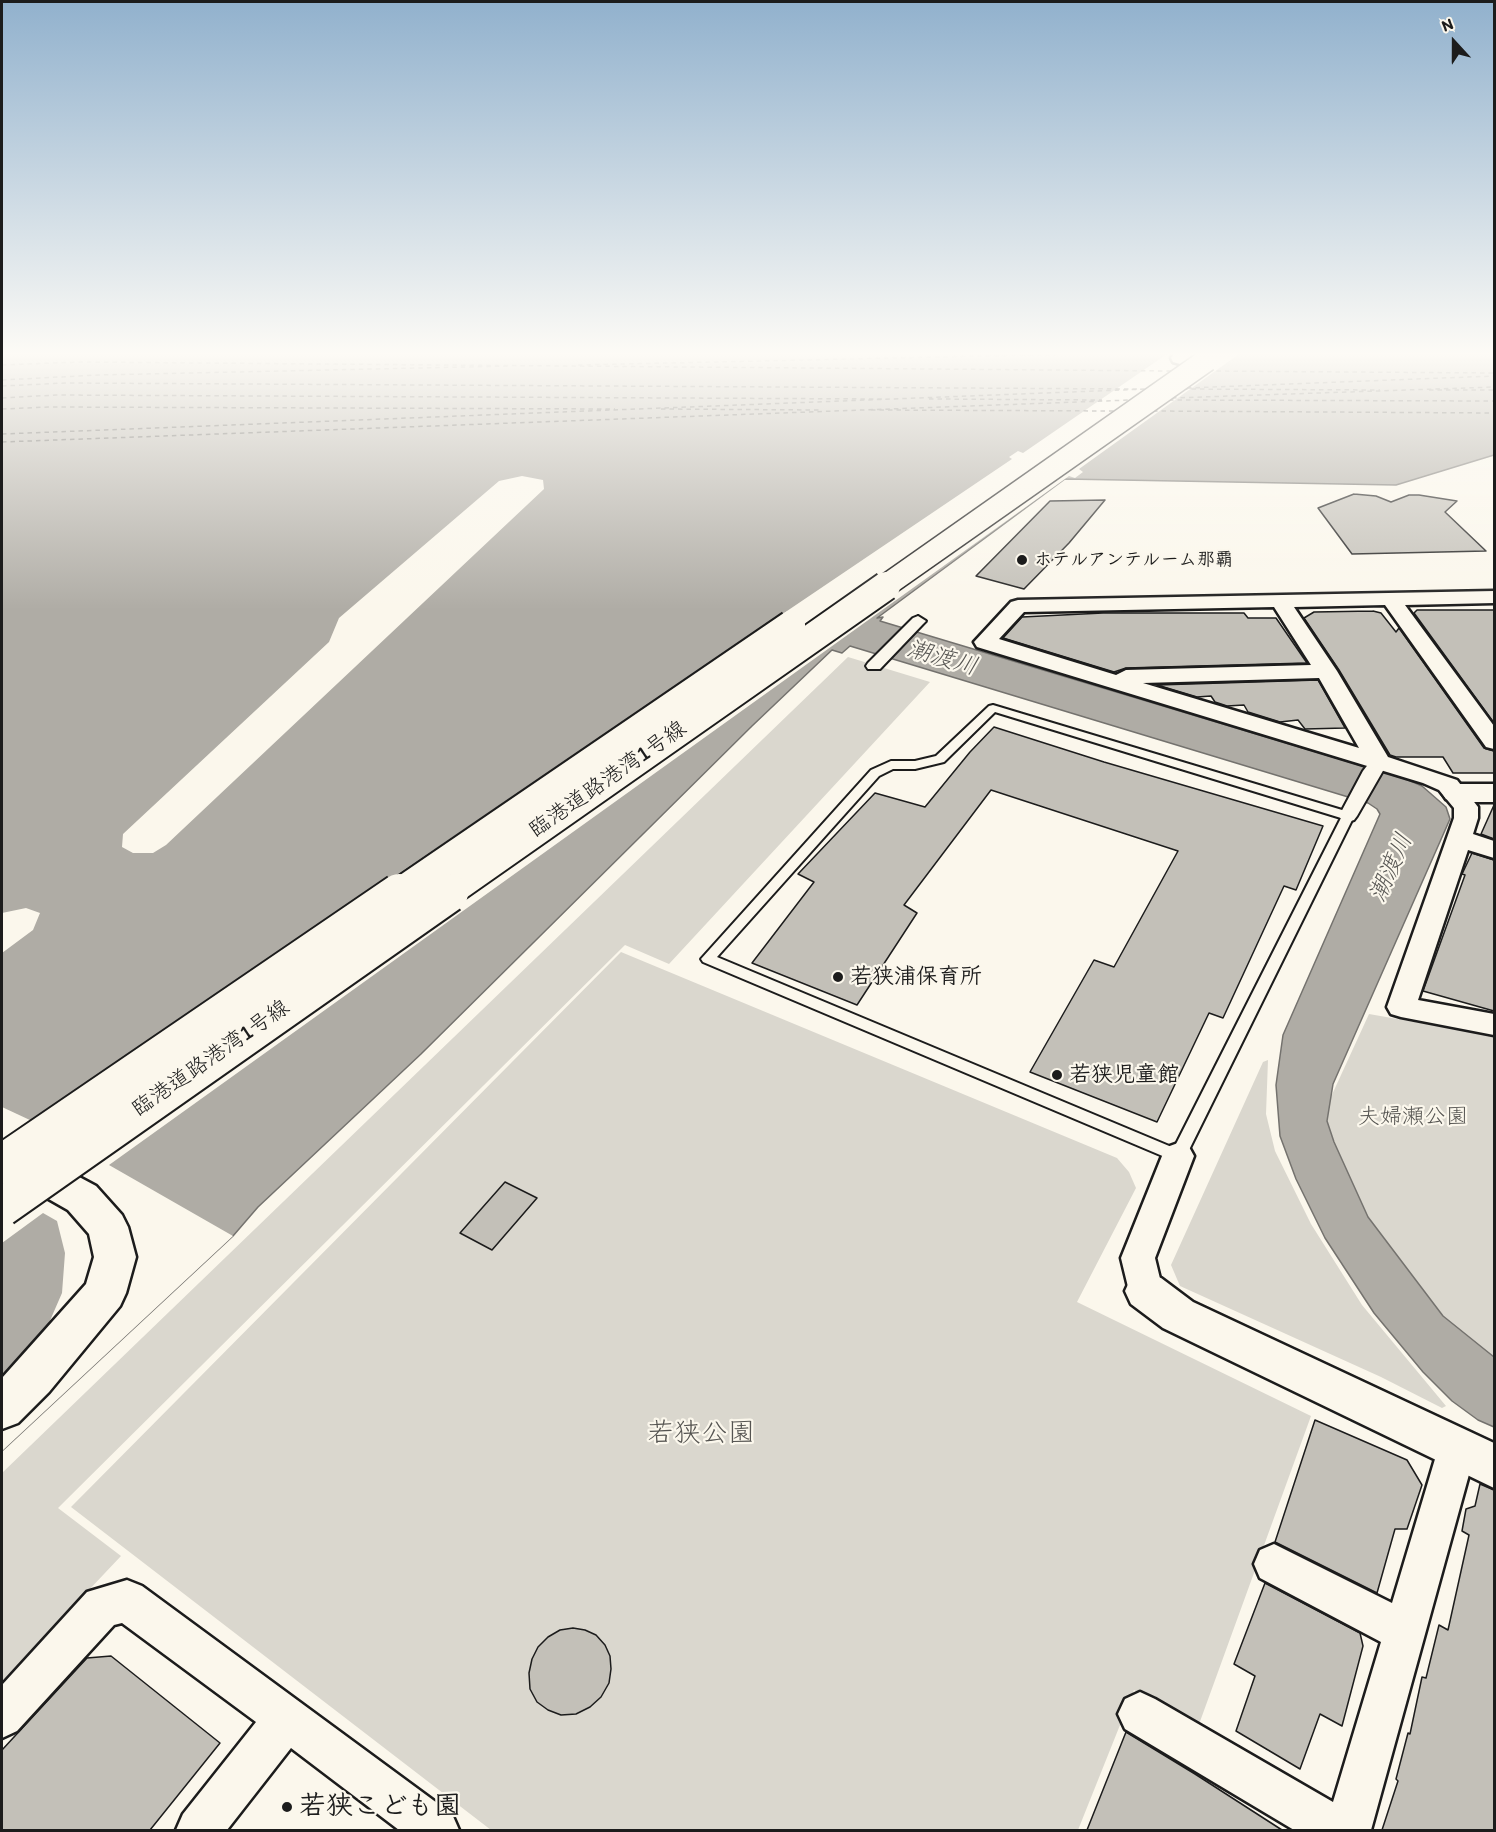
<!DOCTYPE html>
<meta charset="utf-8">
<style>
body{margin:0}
#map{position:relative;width:1496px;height:1832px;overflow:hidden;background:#fbf7ec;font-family:Itim,sans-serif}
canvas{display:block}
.frame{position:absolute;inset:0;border:3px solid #1c1c1c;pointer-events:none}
.north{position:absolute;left:1424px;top:12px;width:60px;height:60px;-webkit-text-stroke:4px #fbf7ec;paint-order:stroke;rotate:339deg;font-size:16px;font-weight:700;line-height:24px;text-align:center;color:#1c1c1c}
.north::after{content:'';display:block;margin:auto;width:21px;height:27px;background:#1c1c1c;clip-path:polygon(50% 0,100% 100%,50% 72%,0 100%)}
</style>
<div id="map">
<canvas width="1496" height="1832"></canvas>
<div class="frame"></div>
<div class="north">N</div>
</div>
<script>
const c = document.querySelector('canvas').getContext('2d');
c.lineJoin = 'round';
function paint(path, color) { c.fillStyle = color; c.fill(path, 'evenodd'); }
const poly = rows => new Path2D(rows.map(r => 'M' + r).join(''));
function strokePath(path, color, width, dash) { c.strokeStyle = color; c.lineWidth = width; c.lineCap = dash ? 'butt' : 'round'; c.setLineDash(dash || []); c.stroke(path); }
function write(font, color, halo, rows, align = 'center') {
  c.font = font + ' Itim,"Klee One",sans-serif'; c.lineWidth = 4.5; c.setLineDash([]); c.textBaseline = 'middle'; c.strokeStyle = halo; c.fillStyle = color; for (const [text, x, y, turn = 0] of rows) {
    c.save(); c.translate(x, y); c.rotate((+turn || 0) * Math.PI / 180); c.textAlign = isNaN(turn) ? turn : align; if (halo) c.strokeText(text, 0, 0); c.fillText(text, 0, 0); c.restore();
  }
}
const green = poly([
 [848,657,930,682,669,964,625,945,58,1508,121,1556,2,1682,2,1473],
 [621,952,1117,1158,1129,1172,1136,1188,1077,1302,1311,1416,1198,1727,1134,1690,1078,1830,491,1830,71,1507],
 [1369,1014,1494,1036,1494,1356,1485,1352,1443,1316,1404,1266,1368,1217,1334,1142,1327,1121,1330,1099],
 [1268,1060,1266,1114,1275,1151,1311,1224,1362,1305,1446,1406,1442,1408,1381,1377,1180,1286,1171,1265,1263,1062]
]);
const water = poly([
 [2,354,1494,354,1494,455,1396,485,1065,479,877,618,883,617,880,621,1406,779,1422,786,1446,807,1450,819,1333,1084,1327,1121,1334,1142,1368,1217,1443,1316,1494,1357,1494,1427,1478,1420,1452,1401,1423,1372,1374,1313,1325,1238,1296,1179,1280,1136,1276,1085,1283,1035,1380,814,1377,809,1368,803,850,646,842,653,832,650,752,726,421,1054,258,1207,233,1236,2,1451,2,354]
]);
const pier = poly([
 [1167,354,1239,354,1079,469,1083,472,1075,478,1069,476,109,1165,233,1236,2,1451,2,1388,42,1339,62,1293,65,1253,57,1221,43,1213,2,1243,2,1107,32,1121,1012,459,1009,457,1018,451,1023,453],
 [522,476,543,480,544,489,166,845,153,853,133,853,122,847,123,834,329,642,339,618,499,481],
 [26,908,40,913,33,930,2,953,2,913]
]);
const ferry = poly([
 [2,365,80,362,1173,371],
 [578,365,1075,354],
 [1208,371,1494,373],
 [2,380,98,375,510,366],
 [2,386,65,383,1140,389],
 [1187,388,1494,376],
 [1183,389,1380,390],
 [1429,390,1494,390],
 [2,398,56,395,883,399],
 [1172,398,1494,387],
 [929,399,1102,400],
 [1169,400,1494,401],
 [2,409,48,407,615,409],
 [661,409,819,410],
 [871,410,1116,411],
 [1153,411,1494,413],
 [2,434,1146,389],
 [2,442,1131,400]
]);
const building = poly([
 [1354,494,1376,496,1391,502,1409,495,1419,495,1457,501,1445,512,1486,551,1352,554,1318,508,1354,494],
 [1105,500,1069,543,1024,589,976,576,1050,501,1105,500],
 [1417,610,1494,610,1494,723,1414,613,1417,610],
 [1373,611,1381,613,1396,632,1399,628,1484,748,1494,751,1494,773,1453,773,1443,757,1396,757,1390,755,1339,670,1304,618,1314,612,1373,611],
 [1103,613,1244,613,1248,618,1276,618,1307,663,1126,668,1114,672,1003,638,1022,617,1103,613],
 [1318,680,1345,728,1305,729,1298,720,1280,722,1248,712,1244,705,1227,706,1215,702,1211,696,1197,697,1157,685,1318,680],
 [994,727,1104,762,1323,826,1296,890,1284,886,1223,1018,1209,1013,1157,1122,1030,1072,1094,960,1114,967,1178,851,991,790,904,905,917,913,857,1005,752,963,814,882,798,874,875,793,925,807,970,752,994,727],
 [1494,805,1494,839,1481,834,1494,805],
 [1472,853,1494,860,1494,1011,1423,991,1465,875,1462,874,1463,872,1472,853],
 [505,1182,537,1198,492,1250,460,1233,505,1182],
 [1315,1420,1407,1460,1422,1485,1407,1529,1395,1529,1377,1593,1275,1542,1315,1420],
 [1480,1484,1494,1490,1494,1830,1382,1830,1398,1781,1396,1779,1408,1733,1410,1734,1422,1677,1426,1678,1439,1625,1448,1630,1469,1535,1462,1531,1466,1509,1475,1506,1480,1484],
 [1265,1583,1360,1633,1363,1646,1342,1726,1320,1714,1300,1769,1236,1731,1255,1676,1234,1664,1265,1583],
 [573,1628,585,1630,596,1635,605,1645,610,1656,611,1669,609,1683,601,1697,590,1707,576,1714,561,1715,548,1710,537,1702,530,1689,529,1673,532,1659,538,1647,548,1637,560,1630,573,1628],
 [111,1656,220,1743,150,1830,2,1830,2,1750,87,1658,111,1656],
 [1126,1732,1195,1774,1282,1830,1087,1830,1126,1732]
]);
const service = poly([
 [993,705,1352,813,1354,816,1184,1160,1178,1162,1172,1160,703,962,701,959,871,770,891,761,915,761,936,756,989,706,993,705],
 [995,712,1341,818,1174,1148,717,957,879,776,893,769,915,769,944,762,995,712]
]);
const pedestrian = poly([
 [918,616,926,621,923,624,880,669,868,669,866,666,868,663,913,618,918,616],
 [1379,757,1385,758,1388,762,1357,816,1354,820,1348,822,1342,820,1339,816,1363,771,1373,758,1379,757]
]);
const minor = poly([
 [1494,591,1494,603,1405,605,1494,726,1494,749,1486,747,1385,605,1294,607,1337,671,1388,757,1457,780,1478,807,1478,818,1473,834,1494,841,1494,858,1468,850,1418,1000,1494,1014,1494,1035,1401,1017,1391,1014,1387,1007,1454,818,1454,808,1439,790,1423,783,977,647,974,642,1011,602,1018,600,1494,591],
 [1274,607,1311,665,1126,670,1116,675,999,639,1024,612,1274,607],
 [1319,678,1359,748,1143,683,1319,678],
 [1178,1143,1189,1147,1194,1156,1155,1258,1163,1291,1158,1302,1146,1306,1134,1302,1129,1291,1121,1258,1162,1156,1167,1147,1178,1143],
 [1457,1431,1470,1436,1476,1449,1371,1830,1294,1830,1125,1729,1118,1714,1125,1699,1140,1692,1155,1699,1333,1802,1381,1642,1260,1578,1254,1564,1260,1550,1274,1544,1392,1603,1438,1449,1444,1436,1457,1431],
 [127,1580,142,1586,452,1814,459,1830,399,1830,291,1748,227,1830,176,1830,183,1814,256,1722,122,1623,114,1625,17,1731,2,1738,2,1685,87,1592,127,1580]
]);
const tertiary = poly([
 [1174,354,1194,354,1187,362,1180,364,1173,362,1171,358,1174,354],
 [1457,784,1494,784,1494,802,1457,802,1446,799,1442,793,1446,787,1457,784],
 [24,1150,38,1155,96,1186,122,1215,128,1227,136,1257,126,1293,120,1306,49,1392,18,1423,2,1429,2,1378,86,1284,94,1257,89,1234,68,1210,10,1177,4,1166,10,1155,24,1150],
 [1146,1273,1161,1278,1193,1302,1494,1443,1494,1488,1163,1328,1131,1304,1125,1291,1131,1278,1146,1273]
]);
const tertiaryBridgeFar2 = poly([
 [884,587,1207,360]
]);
const tertiaryBridgeFar1 = poly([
 [397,894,791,625],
 [447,894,886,586]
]);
const tertiaryBridge = poly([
 [2,1164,399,893],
 [2,1207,449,893]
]);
const markers = [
 [1022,560,6,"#1c1c1c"],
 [838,977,6,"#1c1c1c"],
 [1057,1075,6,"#1c1c1c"],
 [287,1807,6,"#1c1c1c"]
];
const farPoinames = [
 ["ホテルアンテルーム那覇",1034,560]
];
const streetNames = [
 ["臨港道路港湾1号線",608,780,-35],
 ["臨港道路港湾1号線",211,1059,-35]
];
const poiNames = [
 ["若狭浦保育所",850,977],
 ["若狭児童館",1069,1075]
];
const parkNames = [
 ["夫婦瀬公園",1413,1117]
];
const waterNames = [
 ["潮渡川",942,659,16],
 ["潮渡川",1392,868,-66]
];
const nearParknames = [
 ["若狭公園",701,1434]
];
const nearPoinames = [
 ["若狭こども園",299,1807]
];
paint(green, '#dad7ce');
paint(water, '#afaca5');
strokePath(water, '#74726e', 1.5);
paint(pier, '#fbf7ec');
strokePath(ferry, '#575653', 1.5, [4.5, 4]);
paint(building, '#c3c0b8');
strokePath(building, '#1c1c1c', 1.5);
strokePath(service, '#1c1c1c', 4);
strokePath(pedestrian, '#1c1c1c', 4);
strokePath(minor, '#1c1c1c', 5);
strokePath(tertiary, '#1c1c1c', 5);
paint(service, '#fbf7ec');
paint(pedestrian, '#fbf7ec');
paint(minor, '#fbf7ec');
paint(tertiary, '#fbf7ec');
strokePath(tertiaryBridgeFar2, '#1c1c1c', 25, []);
strokePath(tertiaryBridgeFar1, '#1c1c1c', 32, []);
strokePath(tertiaryBridge, '#1c1c1c', 42, []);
strokePath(tertiaryBridgeFar2, '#fbf7ec', 22);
strokePath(tertiaryBridgeFar1, '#fbf7ec', 28);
strokePath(tertiaryBridge, '#fbf7ec', 38);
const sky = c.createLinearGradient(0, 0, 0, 610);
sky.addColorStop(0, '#91b1cd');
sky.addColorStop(0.58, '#fdfbf6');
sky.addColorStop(1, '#fdfbf600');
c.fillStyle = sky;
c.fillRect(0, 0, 1496, 610);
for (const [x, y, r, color] of markers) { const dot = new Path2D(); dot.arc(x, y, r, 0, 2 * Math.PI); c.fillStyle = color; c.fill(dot); strokePath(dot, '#fbf7ec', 2); }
write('bold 18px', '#1c1c1c', '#fbf7ec', farPoinames, 'left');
write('22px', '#1c1c1c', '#fbf7ec', streetNames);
write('bold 22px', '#1c1c1c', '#fbf7ec', poiNames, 'left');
write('22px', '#555451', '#fbf7ec', parkNames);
write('italic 24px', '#575653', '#fbf7ec', waterNames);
write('27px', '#555451', '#fbf7ec', nearParknames);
write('bold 27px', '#1c1c1c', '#fbf7ec', nearPoinames, 'left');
</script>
